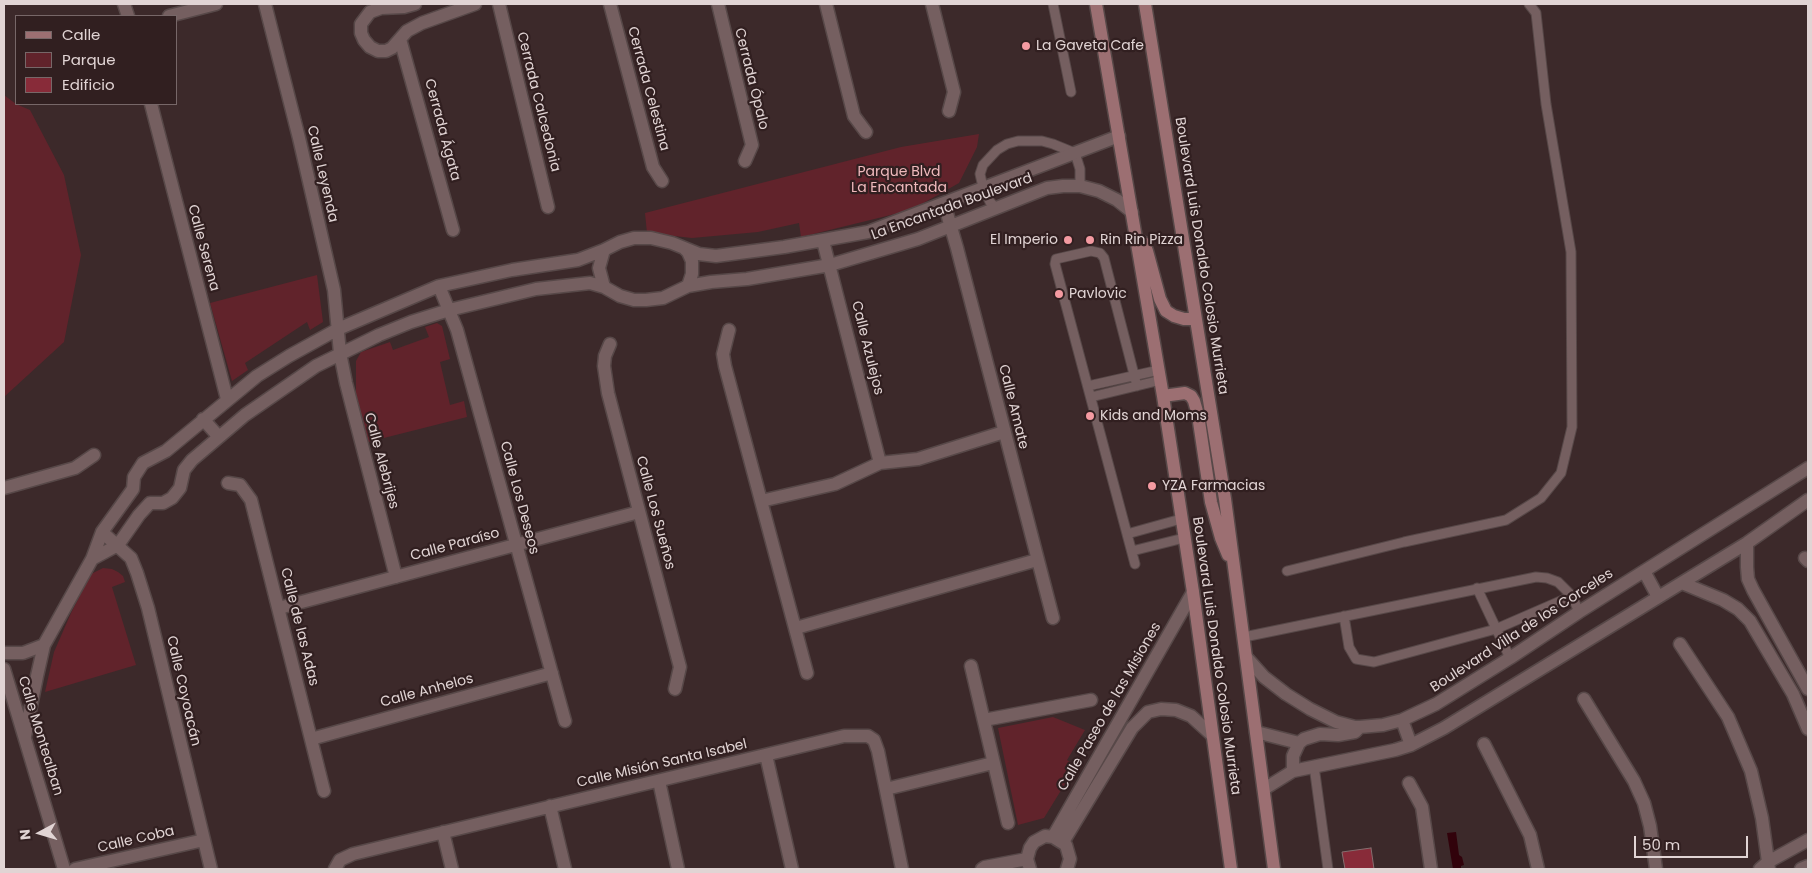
<!DOCTYPE html>
<meta charset="utf-8">
<style>
body{margin:0}
#map{position:relative;width:1812px;height:873px;overflow:hidden;background:#3c292a;font-family:Poppins,sans-serif}
canvas{display:block}
.frame{position:absolute;inset:0;border:5px solid #e1d4d4;pointer-events:none}
.legend{position:absolute;left:15px;top:15px;width:162px;height:90px;box-sizing:border-box;background:#311f20;border:1px solid #776768;margin:0;padding:6px 9px;list-style:none;font-size:15px;color:#e1d4d4}
.legend li{display:flex;align-items:center;gap:10px;height:25px}
.legend b{width:25px;border:1px solid #776768}
.north{position:absolute;left:15px;top:808px;width:50px;height:50px;-webkit-text-stroke:4px #311f20;paint-order:stroke;rotate:264deg;font-size:14px;font-weight:700;line-height:20px;text-align:center;color:#e1d4d4}
.north::after{content:'';display:block;margin:auto;width:18px;height:22px;background:#e1d4d4;clip-path:polygon(50% 0,100% 100%,50% 72%,0 100%)}
.scale{position:absolute;left:1634px;top:836px;width:114px;height:22px;box-sizing:border-box;border:2px solid #e1d4d4;border-top:0;padding-left:6px;font-size:15px;line-height:18px;white-space:nowrap;color:#e1d4d4;-webkit-text-stroke:4px #311f20;paint-order:stroke}
</style>
<div id="map">
<canvas width="1812" height="873"></canvas>
<div class="frame"></div>
<ul class="legend">
<li><b style="height:6px;background:#9c6f72"></b>Calle</li>
<li><b style="height:14px;background:#61232b"></b>Parque</li>
<li><b style="height:14px;background:#882b39"></b>Edificio</li>
</ul>
<div class="north">N</div>
<div class="scale">50 m</div>
</div>
<script>
const c = document.querySelector('canvas').getContext('2d');
c.lineJoin = 'round';
function paint(path, color) { c.fillStyle = color; c.fill(path, 'evenodd'); }
const poly = rows => new Path2D(rows.map(r => 'M' + r).join(''));
function strokePath(path, color, width, dash) { c.strokeStyle = color; c.lineWidth = width; c.lineCap = dash ? 'butt' : 'round'; c.setLineDash(dash || []); c.stroke(path); }
function write(font, color, halo, rows, align = 'center') {
  c.font = font + ' Poppins,sans-serif'; c.lineWidth = 4.5; c.setLineDash([]); c.textBaseline = 'middle'; c.strokeStyle = halo; c.fillStyle = color; for (const [text, x, y, turn = 0] of rows) {
    c.save(); c.translate(x, y); c.rotate((+turn || 0) * Math.PI / 180); c.textAlign = isNaN(turn) ? turn : align; if (halo) c.strokeText(text, 0, 0); c.fillText(text, 0, 0); c.restore();
  }
}
const green = poly([
 [4,95,16,104,30,110,64,175,81,255,64,342,4,397],
 [979,134,977,147,959,183,911,210,801,237,799,223,758,232,692,238,647,233,645,213,901,147],
 [317,275,323,322,310,330,307,322,245,363,248,370,232,381,210,303],
 [437,323,442,326,450,359,440,362,450,405,464,401,467,417,368,442,356,397,356,361,361,352,390,342,393,350,429,337,425,327],
 [103,568,112,569,118,572,123,576,125,582,112,587,136,665,45,692,54,652,71,613,91,574],
 [1053,717,1085,730,1067,760,1076,766,1044,818,1018,825,998,728]
]);
const water = poly([
 [1456,832,1459,855,1462,857,1464,865,1461,866,1461,869,1453,869,1447,833]
]);
const building = poly([
 [1371,848,1374,869,1345,869,1342,852,1371,848]
]);
const service = poly([
 [1053,4,1071,92],
 [996,208,990,202,983,187,980,174,983,165,997,150,1007,144,1018,141,1042,141,1053,144,1075,153,1080,169,1080,186],
 [1088,386,1159,370],
 [1091,397,1161,380],
 [1127,534,1181,519],
 [1132,551,1184,538],
 [1135,564,1055,264,1056,259,1091,251,1100,253,1104,258,1137,386],
 [1287,571,1404,542,1506,520,1541,498,1561,473,1572,427,1571,252,1546,104,1536,13,1529,4],
 [1477,588,1510,658],
 [1344,616,1349,647,1356,659,1374,662,1496,629,1572,596],
 [1244,637,1536,577,1547,578,1558,582,1572,596,1579,612],
 [1314,766,1328,869]
]);
const minor = poly([
 [124,4,128,16],
 [265,4,299,138,334,290,340,353,346,383,396,577],
 [415,4,404,7,381,8,370,12,361,24,361,33,364,40,370,47,378,51,386,51,392,48,407,31,422,23,475,4],
 [499,4,548,207],
 [610,4,653,167,662,181],
 [718,4,752,145,745,161],
 [826,4,854,116,866,132],
 [932,4,954,92,949,111],
 [169,16,216,4],
 [400,39,453,230],
 [151,104,227,399],
 [944,203,957,248,1053,618],
 [823,241,880,463],
 [684,248,688,252,692,261,692,274,688,286],
 [604,250,599,268,604,287],
 [439,286,457,330,565,721],
 [729,330,723,354,725,366,807,673],
 [610,344,605,356,604,366,608,393,680,667,675,689],
 [203,419,219,437],
 [228,483,240,485,251,500,324,791],
 [4,488,75,468,94,455],
 [761,501,835,484,880,463,918,459,1004,432],
 [102,532,131,558,137,573,148,608,211,869],
 [1747,543,1747,567,1748,579,1753,590,1808,689],
 [1805,558,1808,561],
 [92,559,118,545,139,515,150,503,163,503,172,498,180,488,184,470,192,460,245,415,316,366,379,335,411,322,449,310,536,289,590,283,604,287,620,296,634,300,646,300,663,298,688,286,711,282,747,279,830,265,918,239,1047,188,1063,186,1080,186,1099,191,1117,200,1132,212],
 [1644,571,1658,597],
 [1682,583,1723,600,1738,609,1750,621,1793,694,1808,729],
 [279,608,639,512],
 [796,628,1037,560],
 [1680,644,1728,717,1751,771,1762,818,1769,869],
 [4,653,23,653,44,645,92,559,102,532,133,489,134,477,143,463,166,451,257,376,289,356,338,329,439,286,512,270,578,260,604,250,620,242,634,238,651,238,672,243,699,254,716,256,784,247,868,232,1119,136],
 [1247,658,1264,677,1286,694,1310,709,1336,722,1355,727,1360,727,1383,725,1402,720,1436,704,1510,658,1579,612,1808,468],
 [971,666,1008,823],
 [4,669,64,869],
 [1584,699,1634,781,1644,803,1650,826,1656,869],
 [984,720,1091,700],
 [1402,720,1411,745],
 [1256,732,1299,743],
 [25,736,37,676,44,645],
 [311,739,552,673],
 [1484,744,1530,835,1538,869],
 [766,755,792,869],
 [1293,771,1293,756,1299,743,1304,739,1320,734,1338,735,1355,732,1360,727],
 [659,781,678,869],
 [1409,783,1422,807,1431,869],
 [886,789,993,763],
 [1264,789,1293,771,1395,750,1411,745,1444,728,1747,543,1808,500],
 [550,806,565,869],
 [443,832,452,869],
 [1053,837,1193,592],
 [1063,842,1132,728,1148,712,1161,709,1176,710,1191,716,1212,735],
 [75,869,204,840],
 [335,869,340,860,353,854,844,736,868,736,874,740,878,751,902,869],
 [982,869,985,867,1027,859],
 [1030,869,1027,859,1030,848,1034,842,1045,836,1053,837,1066,845,1070,859,1067,869],
 [1760,869,1768,862,1808,840],
 [1801,869,1808,866]
]);
const secondary = poly([
 [1096,4,1163,396,1193,592,1231,869],
 [1145,4,1225,499,1274,869],
 [1140,241,1144,243,1147,251,1160,299,1166,311,1174,316,1184,319,1196,319],
 [1163,396,1185,393,1191,396,1194,401,1198,415,1211,502,1221,538,1228,555]
]);
const markers = [
 [1026,46,5,"#f49aa1"],
 [1068,240,5,"#f49aa1"],
 [1090,240,5,"#f49aa1"],
 [1059,294,5,"#f49aa1"],
 [1090,416,5,"#f49aa1"],
 [1152,486,5,"#f49aa1"]
];
const poiNames = [
 ["La Gaveta Cafe",1036,46],
 ["El Imperio",1058,240,"right"],
 ["Rin Rin Pizza",1100,240],
 ["Pavlovic",1069,294],
 ["Kids and Moms",1100,416],
 ["YZA Farmacias",1162,486]
];
const streetNames = [
 ["Cerrada Ópalo",751,79,76],
 ["Cerrada Celestina",648,89,75],
 ["Cerrada Calcedonia",538,102,76],
 ["Cerrada Ágata",442,130,75],
 ["Calle Leyenda",322,174,77],
 ["La Encantada Boulevard",952,207,-20],
 ["Calle Serena",203,248,75],
 ["Boulevard Luis Donaldo Colosio Murrieta",1201,256,81],
 ["Calle Azulejos",867,348,76],
 ["Calle Amate",1013,407,76],
 ["Calle Alebrijes",381,461,75],
 ["Calle Los Deseos",519,498,75],
 ["Calle Los Sueños",655,513,75],
 ["Calle Paraíso",455,545,-15],
 ["Calle de las Adas",299,627,76],
 ["Boulevard Villa de los Corceles",1522,631,-33],
 ["Boulevard Luis Donaldo Colosio Murrieta",1216,656,82],
 ["Calle Coyoacán",183,691,77],
 ["Calle Anhelos",427,691,-15],
 ["Calle Paseo de las Misiones",1110,707,-60],
 ["Calle Montealban",40,736,73],
 ["Calle Misión Santa Isabel",662,764,-13],
 ["Calle Coba",136,840,-13]
];
const parkNames = [
 ["Parque Blvd",899,172],
 ["La Encantada",899,188]
];
paint(green, '#61232b');
paint(water, '#31020b');
paint(building, '#882b39');
strokePath(building, '#856e6f', 1);
strokePath(service, '#574848', 11);
strokePath(minor, '#574848', 15);
strokePath(secondary, '#574848', 15);
strokePath(service, '#755f60', 9);
strokePath(minor, '#755f60', 12);
strokePath(secondary, '#9c6f72', 12);
for (const [x, y, r, color] of markers) { const dot = new Path2D(); dot.arc(x, y, r, 0, 2 * Math.PI); c.fillStyle = color; c.fill(dot); strokePath(dot, '#311f20', 2); }
write('14px', '#e1d4d4', '#311f20', poiNames, 'left');
write('14px', '#e1d4d4', '#311f20', streetNames);
write('14px', '#efb9bc', '#311f20', parkNames);
</script>
